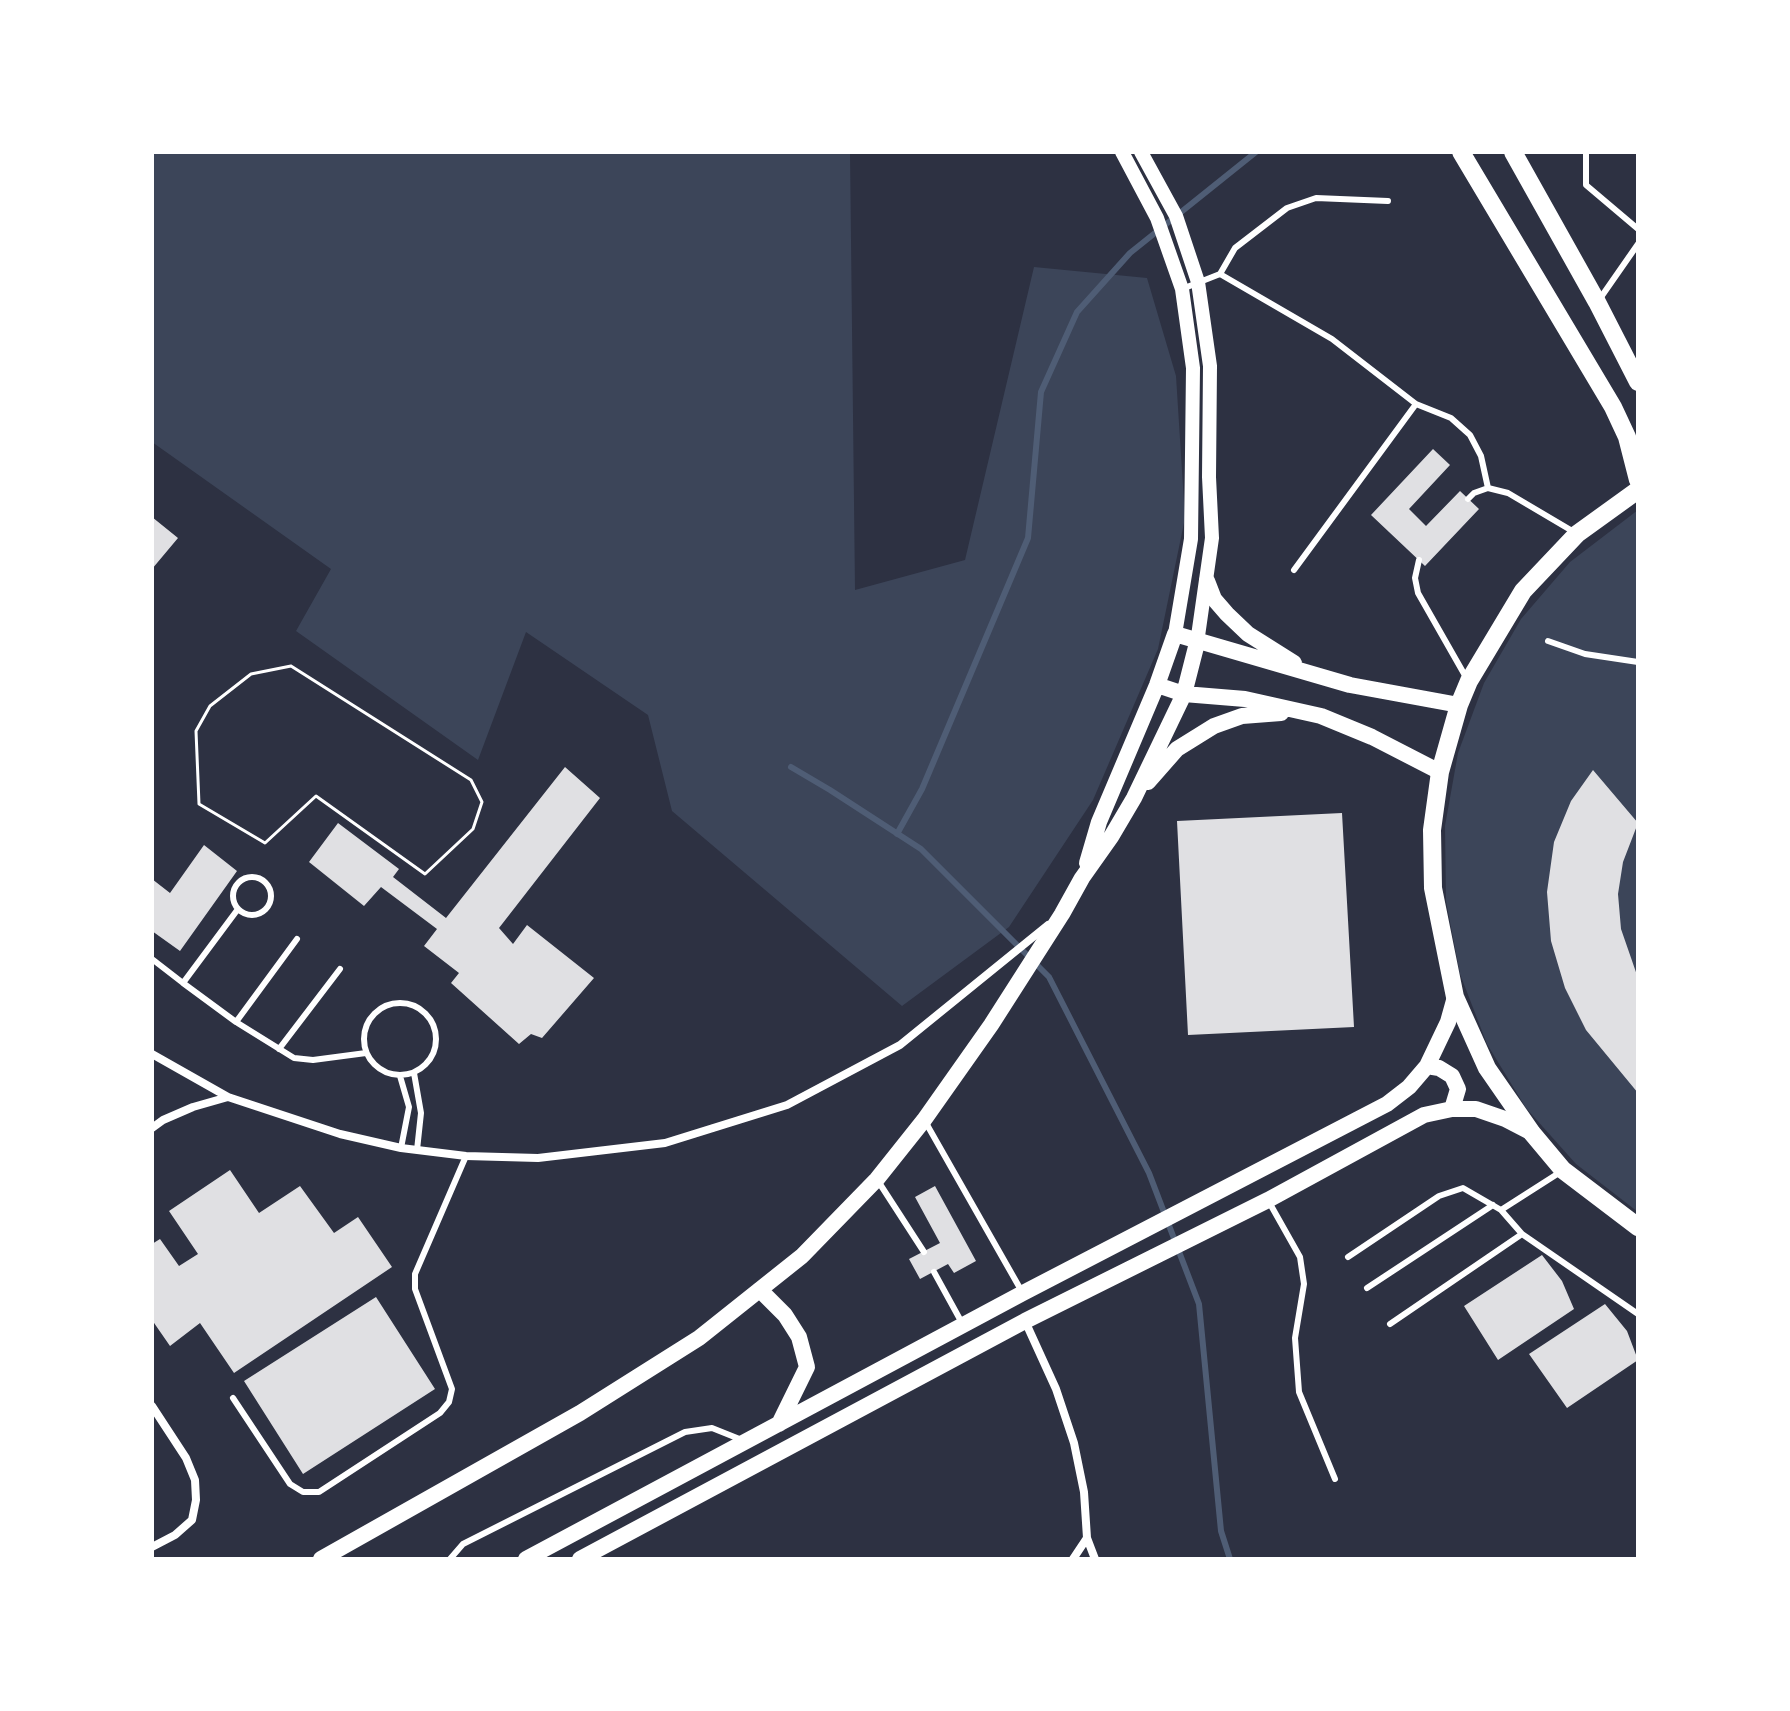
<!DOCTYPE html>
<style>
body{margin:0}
#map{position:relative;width:1790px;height:1711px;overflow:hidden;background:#2d3142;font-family:Quicksand,sans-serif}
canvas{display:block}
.frame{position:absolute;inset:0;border:154px solid #fff;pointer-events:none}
</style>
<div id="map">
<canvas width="1790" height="1711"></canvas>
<div class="frame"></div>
</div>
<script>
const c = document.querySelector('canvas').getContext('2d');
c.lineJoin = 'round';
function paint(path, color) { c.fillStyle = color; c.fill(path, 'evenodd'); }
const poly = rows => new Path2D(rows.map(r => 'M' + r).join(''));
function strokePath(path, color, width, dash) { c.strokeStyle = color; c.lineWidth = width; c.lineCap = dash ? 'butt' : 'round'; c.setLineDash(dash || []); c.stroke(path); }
const green = poly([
 [152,152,850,152,855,590,965,560,1034,267,1147,278,1176,376,1185,518,1158,649,1093,800,1009,927,902,1006,672,811,648,715,526,632,478,760,296,631,331,569,152,442],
 [1638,510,1638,1212,1576,1164,1526,1108,1487,1044,1460,974,1446,901,1445,826,1458,753,1484,683,1521,619,1570,562]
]);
const stream = poly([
 [791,767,830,790,921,849,1049,977,1149,1173,1199,1304,1221,1531,1230,1559],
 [897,834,922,789,1028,538,1041,392,1077,312,1130,253,1256,152]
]);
const building = poly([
 [1433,449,1450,465,1409,509,1426,526,1460,491,1479,509,1425,566,1371,515],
 [152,517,178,538,152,569],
 [565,767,600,798,499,928,513,944,527,925,594,978,542,1038,531,1034,519,1044,451,983,459,973,424,946,437,929,381,887,364,906,309,862,338,823,399,869,393,877,446,918],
 [1593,770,1638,823,1623,862,1618,894,1621,929,1638,978,1638,1093,1586,1030,1565,988,1551,941,1547,892,1554,842,1571,801],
 [1342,813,1354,1027,1188,1035,1177,821],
 [204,845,237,871,180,951,152,931,152,879,170,893],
 [230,1170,259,1213,300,1186,334,1233,358,1217,392,1267,234,1373,200,1323,170,1346,152,1320,152,1244,160,1239,179,1266,198,1254,169,1211],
 [935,1186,976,1261,954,1273,948,1264,920,1279,909,1259,940,1243,915,1197],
 [1542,1255,1562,1281,1574,1309,1498,1360,1464,1306],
 [376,1297,435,1389,303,1474,244,1381],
 [1605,1304,1627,1331,1638,1360,1567,1408,1529,1354]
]);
const path = poly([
 [291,666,471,780,482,802,473,829,425,874,316,796,265,843,199,804,196,731,210,706,251,674,291,666]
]);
const service = poly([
 [1586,152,1586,185,1638,229],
 [1220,274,1332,339,1416,404,1451,418,1470,435,1481,456,1488,488],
 [1182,289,1220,274,1235,248,1287,208,1316,198,1388,201],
 [1599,300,1638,244],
 [1468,499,1474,493,1488,488,1508,493,1574,532],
 [1419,560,1415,578,1418,593,1467,679],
 [1294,570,1416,404],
 [1548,641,1585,654,1638,662],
 '233 896a19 19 0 1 1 38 0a19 19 0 1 1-38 0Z',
 [238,909,183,983,236,1022,294,1058,313,1060,366,1053],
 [152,959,183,983],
 '364 1039a36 36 0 1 1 72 0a36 36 0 1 1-72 0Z',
 [236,1022,297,939],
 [279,1049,340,969],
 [414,1073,421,1113,417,1150],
 [400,1076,409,1107,401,1148],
 [926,1123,1021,1290],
 [878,1181,924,1252],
 [1269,1202,1300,1257,1304,1284,1295,1338,1299,1392,1335,1479],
 [1501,1210,1562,1171],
 [1348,1257,1439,1196,1463,1188,1501,1210,1522,1234,1638,1314],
 [934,1272,962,1323],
 [1367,1288,1493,1205],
 [1390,1324,1522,1234],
 [233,1398,290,1484,303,1492,319,1492,440,1413,449,1402,452,1389,415,1289,415,1274,466,1156],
 [450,1559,463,1544,685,1432,712,1428,742,1440]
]);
const minor = poly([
 [152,1054,228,1097,340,1134,401,1148,466,1156,538,1158,665,1143,787,1105,900,1045,1048,925],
 [152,1128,163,1120,193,1107,228,1097],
 [1025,1321,1056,1389,1074,1443,1084,1492,1087,1538,1073,1559],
 [152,1406,186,1458,195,1480,196,1500,192,1520,175,1535,152,1547],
 [1087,1538,1095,1559]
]);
const tertiary = poly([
 [1122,152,1157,218,1182,289,1193,368,1191,539,1175,634],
 [1141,152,1176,216,1198,282,1210,366,1209,477,1212,538,1197,643]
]);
const secondary = poly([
 [1207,581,1214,599,1227,614,1248,634,1294,663],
 [1157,685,1184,694,1245,699,1321,716,1372,737,1440,772],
 [1148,782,1177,749,1214,726,1242,716,1281,713],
 [1087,863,1099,822,1157,685,1175,634,1350,685,1459,705],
 [1427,1066,1439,1068,1452,1076,1458,1089,1452,1109],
 [761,1291,785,1315,799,1337,807,1367,779,1424],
 [321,1559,580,1413,699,1338,802,1256,877,1179,924,1120,991,1025,1062,914,1082,878,1111,837,1134,798,1184,694,1197,643],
 [526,1559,1023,1293,1387,1104,1409,1087,1427,1066,1448,1022,1455,997],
 [580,1559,1025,1321,1268,1200,1424,1115,1452,1109,1476,1109,1505,1119,1532,1133]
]);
const primary = poly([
 [1461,152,1613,407,1627,437,1638,480],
 [1513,152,1597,302,1638,382],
 [1638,490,1577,534,1523,591,1469,681,1459,705,1440,772,1432,830,1433,888,1455,997,1487,1068,1532,1133,1563,1170,1638,1227]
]);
paint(green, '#3c4559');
strokePath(stream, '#4f5d75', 6);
paint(building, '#e0e0e3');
strokePath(path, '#fff', 3);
strokePath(service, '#fff', 6);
strokePath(minor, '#fff', 8);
strokePath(tertiary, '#fff', 14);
strokePath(secondary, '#fff', 16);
strokePath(primary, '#fff', 18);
</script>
